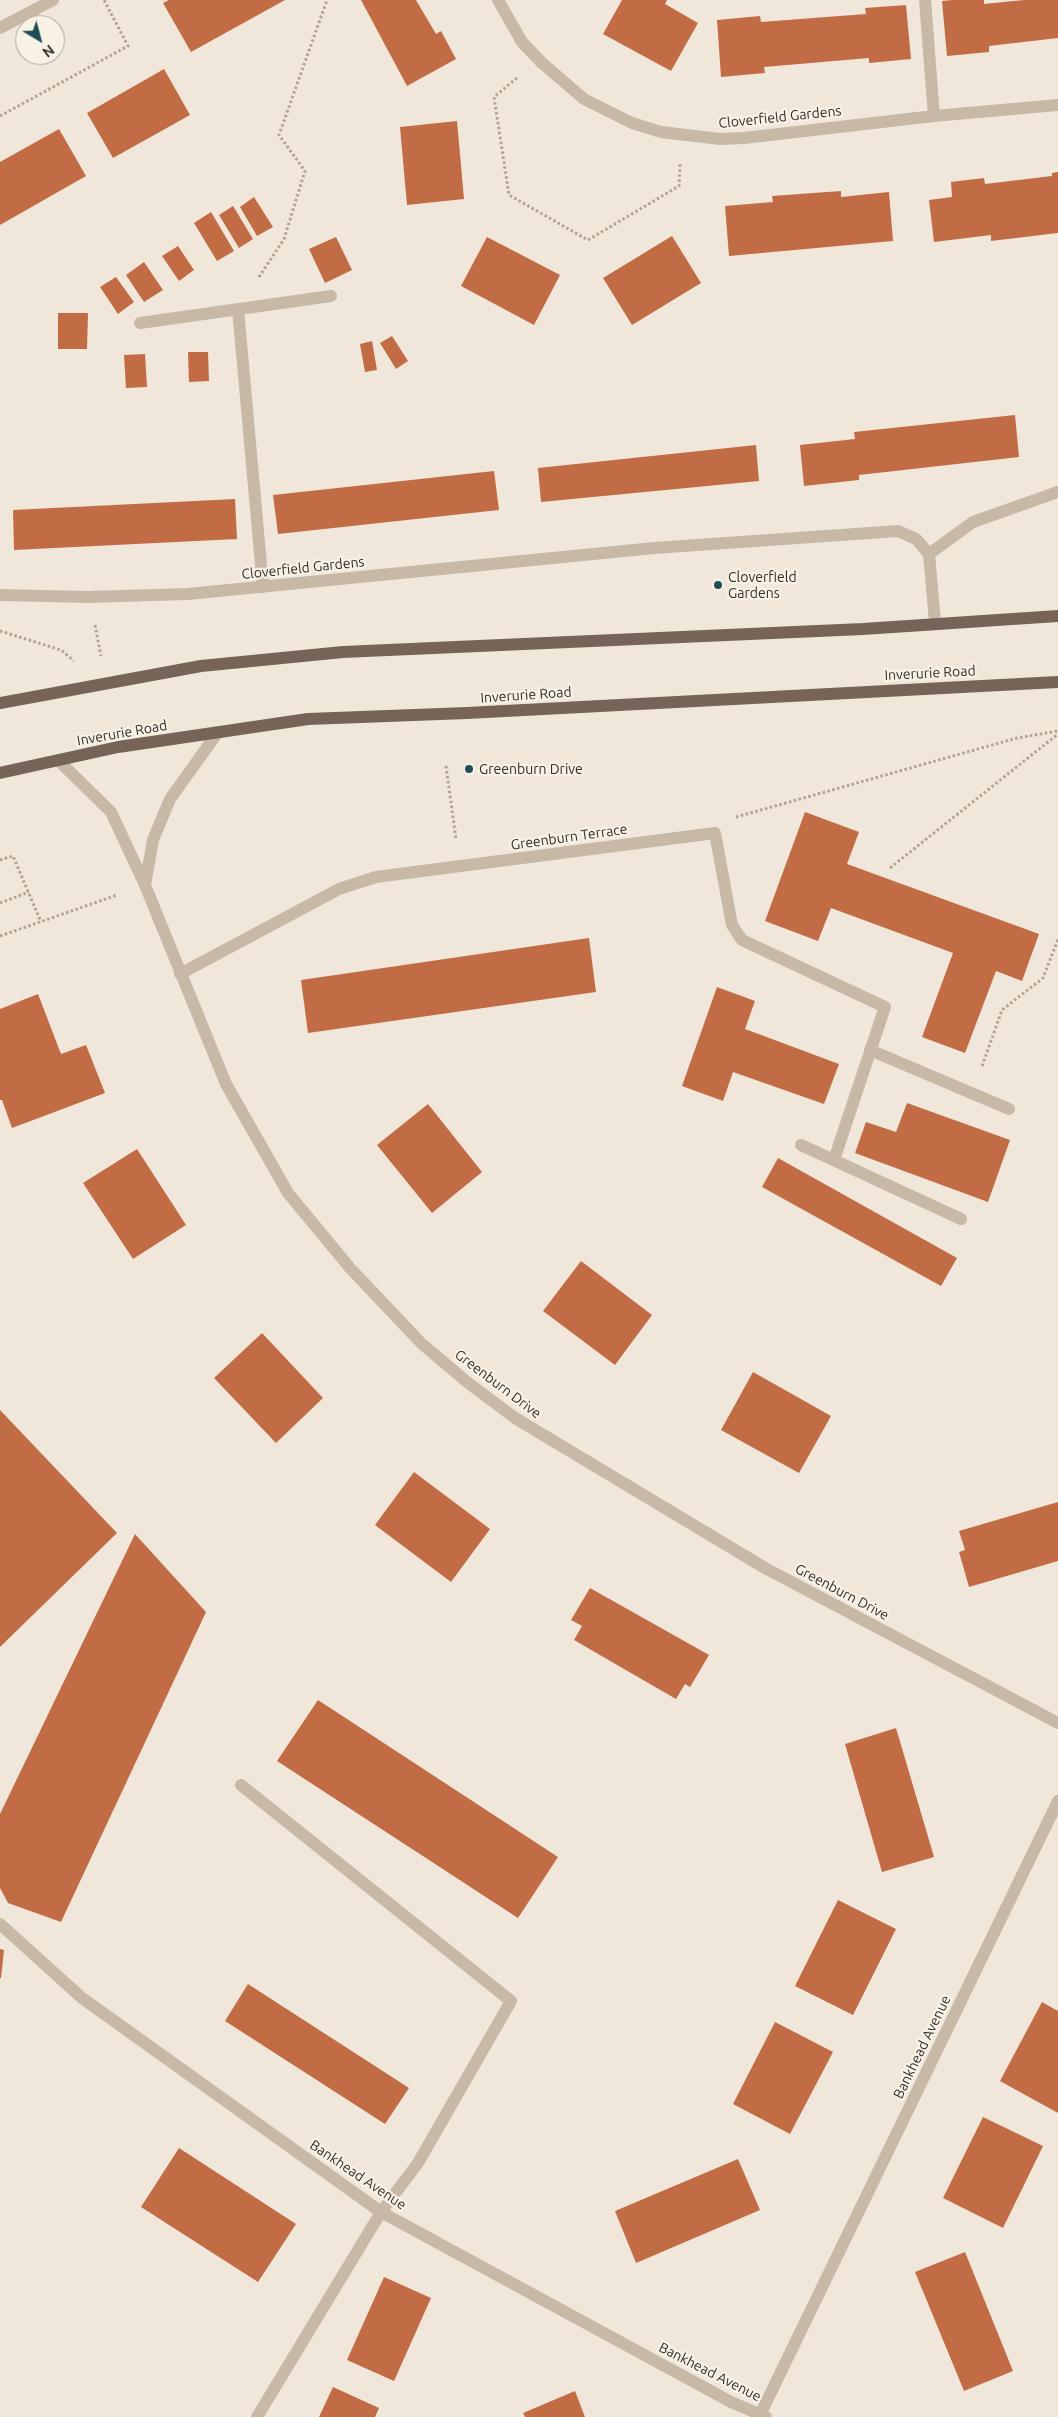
<!DOCTYPE html>
<style>
body{margin:0}
#map{position:relative;width:1058px;height:2417px;overflow:hidden;background:#f0e7da;font-family:Ubuntu,sans-serif}
canvas{display:block}
.north{position:absolute;left:15px;top:15px;width:50px;height:50px;box-sizing:border-box;background:#f8f1e6;border:1px solid #aaa29a;border-radius:50%;rotate:143deg;font-size:14px;font-weight:700;line-height:20px;text-align:center;color:#342c27}
.north::after{content:'';display:block;margin:auto;width:18px;height:22px;background:#1e4d54;clip-path:polygon(50% 0,100% 100%,50% 72%,0 100%)}
</style>
<div id="map">
<canvas width="1058" height="2417"></canvas>
<div class="north">N</div>
</div>
<script>
const c = document.querySelector('canvas').getContext('2d');
c.lineJoin = 'round';
function paint(path, color) { c.fillStyle = color; c.fill(path, 'evenodd'); }
const poly = rows => new Path2D(rows.map(r => 'M' + r).join(''));
function strokePath(path, color, width, dash) { c.strokeStyle = color; c.lineWidth = width; c.lineCap = dash ? 'butt' : 'round'; c.setLineDash(dash || []); c.stroke(path); }
function write(font, color, halo, rows, align = 'center') {
  c.font = font + ' Ubuntu,sans-serif'; c.lineWidth = 4.5; c.setLineDash([]); c.textBaseline = 'middle'; c.strokeStyle = halo; c.fillStyle = color; for (const [text, x, y, turn = 0] of rows) {
    c.save(); c.translate(x, y); c.rotate((+turn || 0) * Math.PI / 180); c.textAlign = isNaN(turn) ? turn : align; if (halo) c.strokeText(text, 0, 0); c.fillText(text, 0, 0); c.restore();
  }
}
const building = poly([
 [169,0,285,0,191,52,163,3],
 [361,0,416,0,436,34,441,31,456,59,407,86],
 [622,0,667,0,665,4,698,23,671,71,603,34],
 [952,0,984,0,984,4,1024,0,1058,0,1058,38,989,46,989,52,947,56,942,1],
 [906,5,911,59,869,63,869,58,764,67,765,73,721,77,717,20,760,16,761,22,866,14,865,8],
 [164,69,190,115,113,158,87,113],
 [457,121,464,199,407,205,400,127],
 [59,129,86,176,0,225,0,162],
 [1058,172,1058,233,991,241,991,235,934,242,929,200,952,197,951,182,984,178,985,184,1052,176,1052,173],
 [841,191,841,197,889,192,893,241,729,256,725,206,773,202,772,196],
 [254,197,273,227,257,236,240,207],
 [233,206,253,239,239,248,219,215],
 [211,212,234,251,217,261,194,223],
 [672,236,701,283,632,325,603,278],
 [336,237,352,270,325,283,309,249],
 [487,237,560,275,534,325,461,286],
 [178,246,194,270,179,281,162,256],
 [144,262,163,290,144,302,126,275],
 [116,277,134,302,118,314,100,287],
 [58,313,88,313,87,349,58,349],
 [392,336,408,361,396,369,380,343],
 [372,341,377,370,365,372,360,344],
 [188,352,208,352,209,381,189,382],
 [145,354,147,387,126,388,124,355],
 [1015,415,1019,457,859,475,859,480,804,486,800,445,855,439,854,432],
 [756,445,759,481,541,502,538,468],
 [494,471,499,510,278,534,273,495],
 [235,499,237,539,14,550,13,510],
 [805,812,859,832,847,864,1039,934,1022,981,996,971,965,1053,922,1037,953,953,831,908,818,941,765,921],
 [589,938,596,992,308,1033,301,980],
 [717,987,755,1001,745,1029,839,1064,824,1104,733,1072,723,1101,682,1086],
 [38,994,61,1054,86,1045,105,1093,12,1128,2,1100,0,1100,0,1009],
 [907,1103,1010,1140,988,1202,855,1153,866,1122,896,1132],
 [428,1104,482,1172,432,1213,377,1145],
 [137,1149,186,1225,133,1259,83,1183],
 [778,1158,957,1258,941,1286,762,1187],
 [581,1261,652,1315,615,1365,543,1311],
 [262,1333,323,1398,276,1443,214,1378],
 [753,1372,831,1416,799,1473,721,1430],
 [0,1410,117,1533,0,1647],
 [414,1472,490,1529,451,1582,375,1525],
 [1058,1502,1058,1561,969,1587,959,1552,965,1550,959,1531],
 [135,1534,206,1612,61,1922,8,1903,0,1888,0,1814],
 [590,1588,709,1655,690,1687,685,1684,676,1699,574,1640,582,1626,571,1620],
 [318,1700,558,1857,518,1918,277,1761],
 [896,1728,934,1857,882,1872,845,1744],
 [838,1900,896,1929,853,2015,795,1986],
 [0,1949,4,1950,1,1978,0,1978],
 [248,1984,409,2088,385,2124,225,2021],
 [1042,2002,1058,2011,1058,2113,1000,2081],
 [775,2022,833,2052,790,2134,733,2104],
 [983,2117,1043,2146,1003,2228,943,2198],
 [179,2148,296,2224,258,2282,141,2207],
 [738,2159,760,2210,636,2263,615,2211],
 [965,2252,1013,2371,964,2391,915,2272],
 [384,2277,431,2298,394,2381,347,2360],
 [333,2387,379,2408,375,2417,319,2417],
 [575,2391,585,2417,525,2417,523,2413]
]);
const path = poly([
 [517,78,494,97,509,195,588,240,679,186,680,164],
 [0,116,128,46,104,0],
 [259,277,284,239,305,171,279,135,327,0],
 [95,625,101,656],
 [0,631,61,650,74,661],
 [446,766,456,839],
 [736,817,1017,738,1058,731],
 [0,860,13,856,41,922],
 [890,868,1058,734],
 [0,903,29,892],
 [0,936,117,895],
 [982,1066,1002,1010,1043,978,1058,939]
]);
const minor = poly([
 [498,0,522,42,542,63,584,99,632,123,661,132,720,139,744,138,934,116,1058,105],
 [925,0,934,116],
 [0,28,53,0],
 [238,309,263,587],
 [140,323,331,296],
 [929,554,973,522,1058,492],
 [0,595,89,597,188,594,654,548,898,531,916,539,929,554,935,622],
 [58,760,111,812,145,885,226,1084,288,1193,350,1268,421,1343,467,1382,515,1418,765,1568,1058,1723],
 [145,885,153,840,170,799,218,732],
 [180,974,339,889,376,877,715,833,732,925,742,940,885,1007,834,1160],
 [870,1050,1009,1109],
 [801,1145,961,1219],
 [241,1785,511,2001,418,2163,381,2212,257,2417],
 [0,1924,82,1998,381,2212,731,2402,766,2417],
 [759,2417,1058,1801]
]);
const major = poly([
 [0,703,201,666,343,652,863,629,1058,616],
 [0,773,118,747,308,719,467,713,1058,682]
]);
const markers = [
 [718,585,5,"#1e4d54"],
 [469,769,5,"#1e4d54"]
];
const streetNames = [
 ["Cloverfield Gardens",780,117,-6],
 ["Cloverfield Gardens",303,568,-6],
 ["Inverurie Road",930,673,-3],
 ["Inverurie Road",526,695,-4],
 ["Inverurie Road",122,733,-10],
 ["Greenburn Terrace",569,837,-8],
 ["Greenburn Drive",498,1384,37],
 ["Greenburn Drive",842,1592,28],
 ["Bankhead Avenue",922,2047,-64],
 ["Bankhead Avenue",358,2175,34],
 ["Bankhead Avenue",710,2372,27]
];
const poiNames = [
 ["Cloverfield",728,577],
 ["Gardens",728,593],
 ["Greenburn Drive",479,769]
];
paint(building, '#c26c46');
strokePath(path, '#b4a291', 3, [2.5, 2.5]);
strokePath(minor, '#c8b8a6', 12);
strokePath(major, '#766458', 12);
for (const [x, y, r, color] of markers) { const dot = new Path2D(); dot.arc(x, y, r, 0, 2 * Math.PI); c.fillStyle = color; c.fill(dot); strokePath(dot, '#f8f1e6', 2); }
write('14px', '#342c27', '#f8f1e6', streetNames);
write('14px', '#342c27', '#f8f1e6', poiNames, 'left');
</script>
